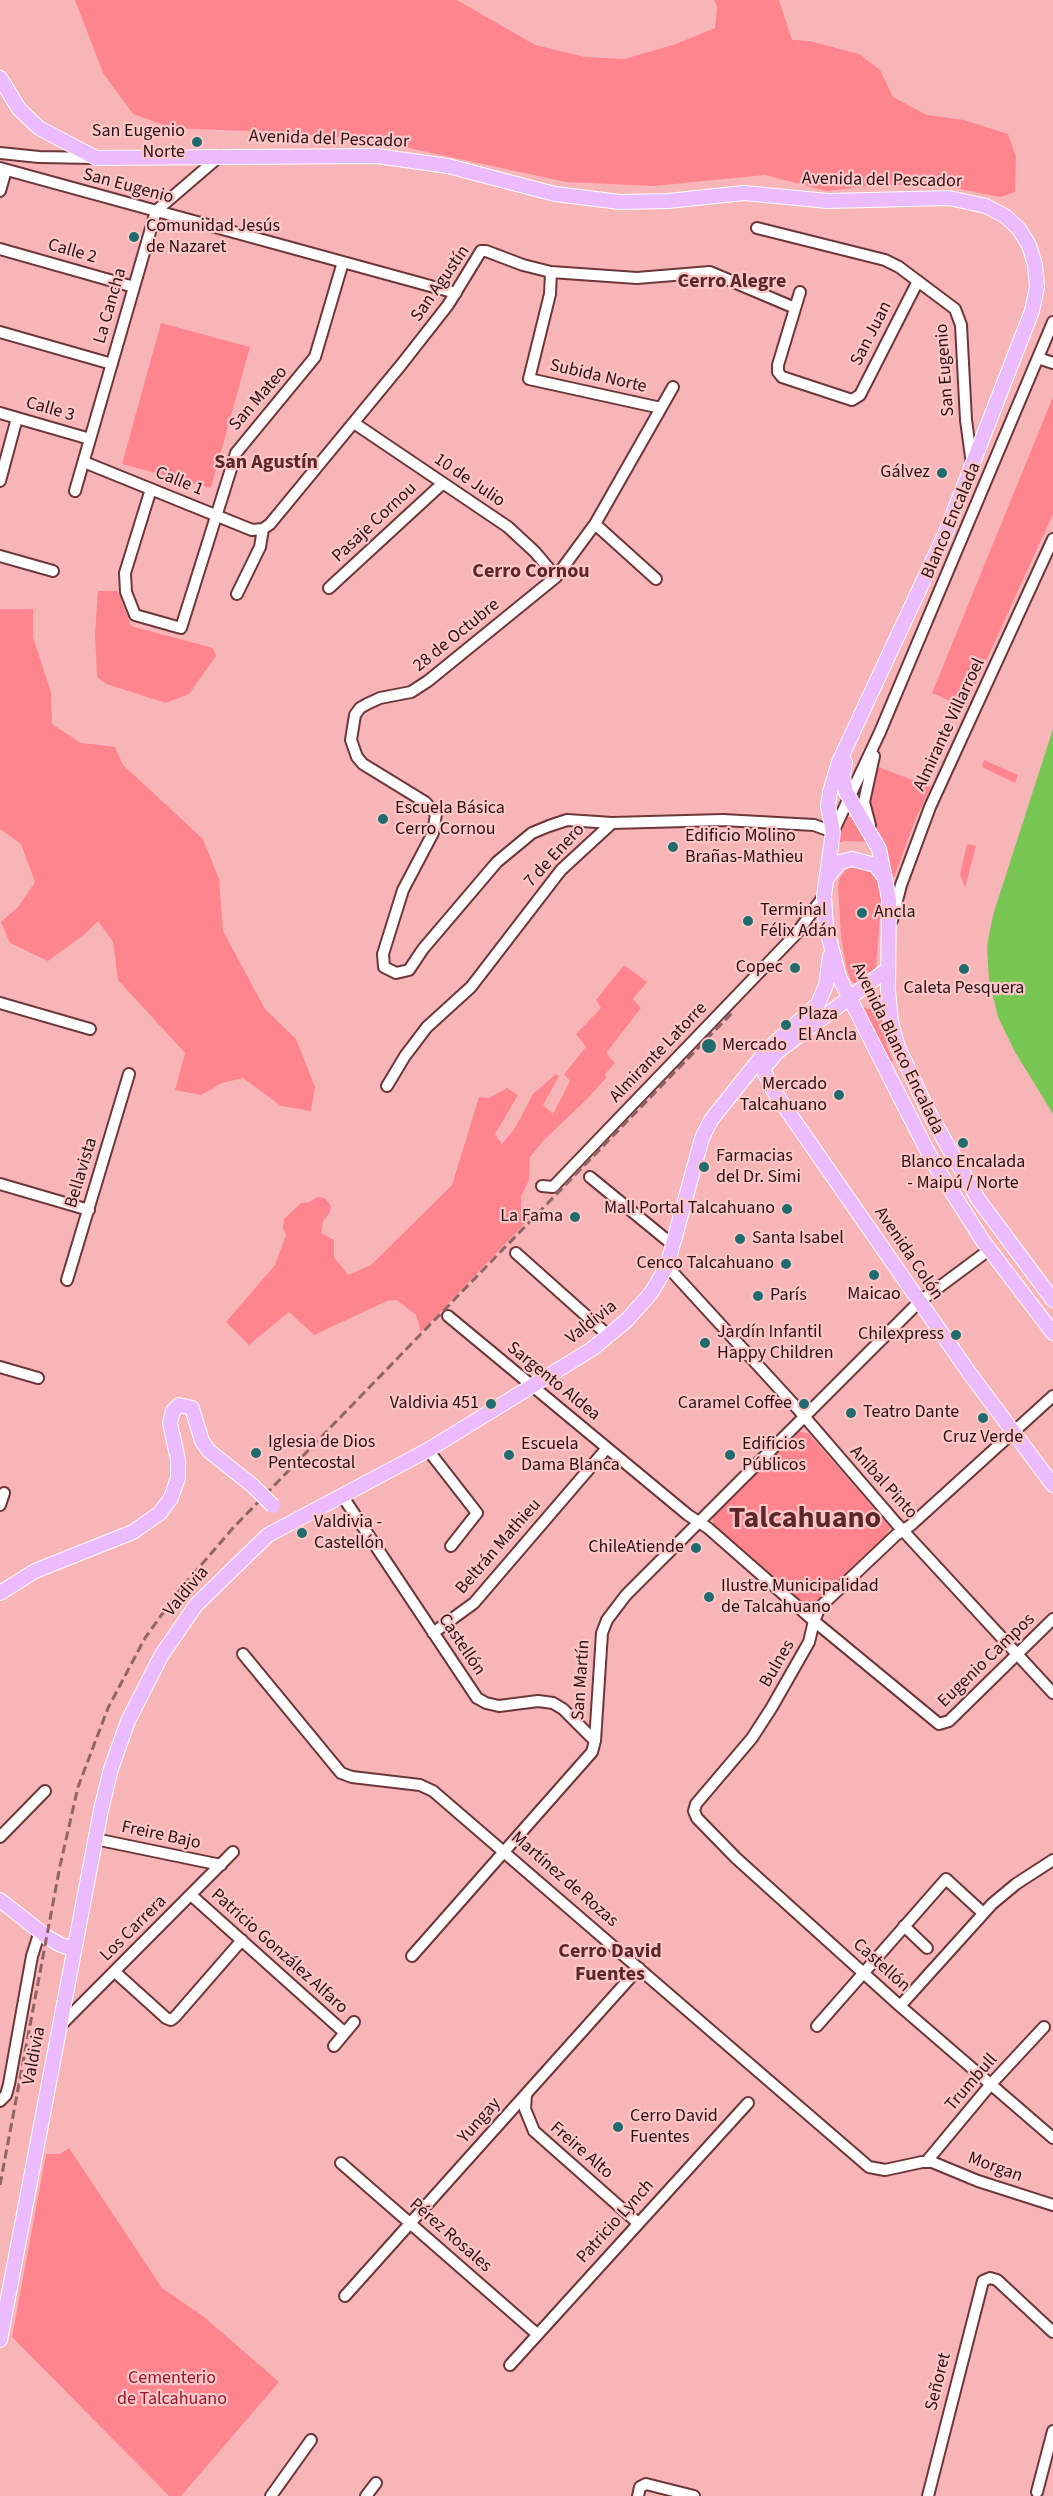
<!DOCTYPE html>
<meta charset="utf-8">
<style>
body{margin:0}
canvas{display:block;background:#f8b5b7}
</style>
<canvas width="1053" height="2496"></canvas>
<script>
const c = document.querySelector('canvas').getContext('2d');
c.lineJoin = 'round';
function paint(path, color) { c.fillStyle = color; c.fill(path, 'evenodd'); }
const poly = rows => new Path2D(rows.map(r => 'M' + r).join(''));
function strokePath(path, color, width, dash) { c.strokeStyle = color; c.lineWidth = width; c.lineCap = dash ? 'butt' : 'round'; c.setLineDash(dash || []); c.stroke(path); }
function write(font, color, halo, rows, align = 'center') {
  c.font = font + ' "Source Sans 3",sans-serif'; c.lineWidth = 4.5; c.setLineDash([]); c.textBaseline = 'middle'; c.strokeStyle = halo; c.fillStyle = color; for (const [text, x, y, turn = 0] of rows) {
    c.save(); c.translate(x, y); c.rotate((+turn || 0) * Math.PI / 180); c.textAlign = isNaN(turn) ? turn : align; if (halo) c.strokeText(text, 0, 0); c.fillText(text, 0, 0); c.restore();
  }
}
const green = poly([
 [75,0,457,0,535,45,585,57,624,59,676,44,715,28,717,6,714,0,779,0,792,40,809,41,859,54,880,70,893,97,927,115,964,120,1008,134,1016,157,1015,192,1000,197,940,185,876,185,827,191,765,175,653,186,566,182,372,140,269,132,172,128,133,114,103,73],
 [161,323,250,347,211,488,122,464],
 [1053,397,1053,514,965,707,932,693],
 [98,591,118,591,131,626,213,648,216,656,189,694,166,703,106,684,97,677,95,634],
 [0,609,33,609,33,637,51,692,52,724,81,743,115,747,123,765,203,839,219,879,223,931,265,1009,296,1039,315,1087,311,1111,281,1106,243,1078,222,1083,201,1095,175,1090,185,1053,118,980,113,942,98,921,85,934,48,961,10,943,1,922,18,907,35,882,21,844,0,829],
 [984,760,1018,775,1015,783,982,767],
 [873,765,931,787,916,818,893,880,891,880,871,816,869,802],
 [845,817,851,817,856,821,866,842,845,841,835,844],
 [967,844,976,846,965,888,960,874],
 [853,865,876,872,882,889,876,969,856,984,851,981,846,967,841,936,838,887,840,877,846,870],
 [624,965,647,982,633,999,641,1008,606,1053,615,1063,605,1074,606,1078,587,1099,544,1140,530,1157,529,1180,521,1197,521,1206,529,1219,421,1332,416,1315,397,1300,387,1301,314,1335,289,1312,249,1345,226,1322,275,1265,286,1235,283,1228,284,1219,301,1203,309,1202,317,1197,325,1198,331,1206,329,1214,323,1221,321,1233,334,1240,334,1257,348,1275,371,1265,452,1185,479,1097,489,1098,507,1088,518,1095,495,1134,502,1144,515,1128,533,1094,556,1074,559,1076,543,1105,553,1114,570,1081,564,1074,586,1047,576,1034,601,1008,596,1000],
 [879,1004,887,1047,893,1061,890,1062,863,1007,869,1009],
 [799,1431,809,1434,890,1527,886,1536,812,1605,802,1603,714,1526,712,1517,794,1432],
 [69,2148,162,2288,203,2316,279,2382,181,2496,169,2496,12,2337,46,2154,60,2154]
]);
const water = poly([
 [1053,729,1053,1114,1015,1052,998,1017,989,980,987,946,993,915]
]);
const minor = poly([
 [0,153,39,157,95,158],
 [0,168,456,293],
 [0,191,6,170],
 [757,228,885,260,899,267,955,309,961,325,966,420,972,464],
 [0,249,134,287],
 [551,272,550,294,529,379,661,408],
 [800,292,778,365,778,372,782,377,852,400,860,395,918,281],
 [0,332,112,364],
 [1038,358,1053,363],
 [673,387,595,524,556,577,428,681,411,692,380,698,367,704,360,708,355,715,351,740,357,757,363,764,425,802,436,814,433,833,403,890,383,954,384,967,396,973,409,970,423,949,497,862,532,833,549,826,567,820,612,823,723,820,814,825,833,832,880,732,1053,322],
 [0,413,90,439],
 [354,423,508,527,535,552,556,577],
 [84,462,252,530,263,529],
 [0,481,17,418],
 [151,489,125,573,126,592,135,615,181,628,236,453,315,357,343,262],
 [75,491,156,211,220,156],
 [595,524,656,579],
 [0,556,53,571],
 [329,588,443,483],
 [237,594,260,547,263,529,270,524,401,365,448,305,481,251,486,251,523,265,551,272,637,278,710,272,795,308],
 [870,825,864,802,874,756],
 [892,920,901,885,930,807,1053,539],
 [0,1003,90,1029],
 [387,1086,405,1056,427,1027,471,987,561,870,612,823],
 [590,1177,673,1245],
 [0,1184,89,1210],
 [542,1186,553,1187,796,934,824,896],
 [516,1253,609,1336],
 [667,1266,797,1408,896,1523,1053,1693],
 [67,1280,129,1074],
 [448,1316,688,1515,708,1528,814,1621,939,1724,949,1721,1053,1619],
 [0,1367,38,1378],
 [1053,1396,911,1525,896,1535,820,1607,814,1621,809,1642,772,1707,752,1738,696,1804,694,1811,697,1818,736,1858,900,2006,1053,2138],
 [428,1450,477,1513,451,1546],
 [343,1497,477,1698,486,1703,499,1706,538,1701,553,1703,563,1709,595,1741],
 [0,1505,4,1493],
 [433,1633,474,1603,607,1448],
 [243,1654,341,1773,352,1777,420,1785,433,1791,869,2167,885,2170,922,2162,932,2162,978,2181,1053,2205],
 [0,1837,45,1791],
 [95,1839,221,1865],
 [191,1895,345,2033],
 [904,1926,927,1948],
 [412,1956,592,1752,595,1741,602,1633,607,1620,626,1595,919,1302,989,1250],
 [115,1972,166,2018,171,2020,175,2017,242,1940],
 [900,2006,992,1904,1016,1884,1053,1860],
 [817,2026,946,1879,983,1913],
 [59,2027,233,1852],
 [334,2046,354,2022],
 [526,2095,525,2109,534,2131,638,2223],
 [0,2101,6,2095,9,2084,32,1956,40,1931],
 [927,2161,991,2084,1044,2027],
 [341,2163,537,2334],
 [345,2296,639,1968],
 [510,2365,748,2103],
 [1037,2492,1053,2431],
 [271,2496,311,2440],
 [366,2496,376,2483],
 [638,2496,640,2487,646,2484,694,2496],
 [928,2496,983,2281,990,2278,997,2280,1053,2332]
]);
const major = poly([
 [0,78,19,109,39,128,96,158,377,156,448,166,555,194,620,202,668,201,744,193,828,201,949,198,986,206,1005,216,1019,229,1029,245,1035,265,1037,287,1032,311,946,532,839,762,830,792,828,806,833,832,824,896,826,926,839,977,933,1162,983,1241,1053,1333],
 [845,762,843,777,846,792,879,849,889,899,888,990,891,1022,898,1047,930,1115,978,1199,1053,1300],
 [827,878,840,862,852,859,875,865,883,875],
 [763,1055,765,1073,773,1090,970,1374,1053,1485],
 [769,1062,777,1052,888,969],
 [0,1593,35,1571,133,1532,160,1513,171,1498,178,1478,178,1460,170,1423,173,1411,179,1405,192,1408,202,1441,209,1451,253,1486],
 [0,1900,47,1937,61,1945,74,1949],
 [0,2340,101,1810,111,1769,128,1721,161,1656,196,1605,268,1535,428,1450,592,1349,627,1320,651,1293,667,1266,702,1138,711,1120,767,1050,818,1004,826,985,830,956]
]);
const rail = poly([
 [0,2185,60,1866,78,1787,108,1708,145,1638,178,1592,233,1528,732,1013]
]);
const majorBridge = poly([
 [253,1486,273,1506]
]);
const markers = [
 [197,142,6,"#1f6b6d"],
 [134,237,6,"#1f6b6d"],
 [942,473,6,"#1f6b6d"],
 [383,819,6,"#1f6b6d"],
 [673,847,6,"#1f6b6d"],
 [862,913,6,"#1f6b6d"],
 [748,921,6,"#1f6b6d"],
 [795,968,6,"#1f6b6d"],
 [964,969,6,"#1f6b6d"],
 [786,1025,6,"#1f6b6d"],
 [709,1046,8,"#1f6b6d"],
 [839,1095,6,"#1f6b6d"],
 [963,1143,6,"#1f6b6d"],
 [704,1167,6,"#1f6b6d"],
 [787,1209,6,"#1f6b6d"],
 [575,1217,6,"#1f6b6d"],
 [740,1239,6,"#1f6b6d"],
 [786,1264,6,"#1f6b6d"],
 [874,1275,6,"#1f6b6d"],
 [758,1296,6,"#1f6b6d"],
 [956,1335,6,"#1f6b6d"],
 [705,1343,6,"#1f6b6d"],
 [491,1404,6,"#1f6b6d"],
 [804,1404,6,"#1f6b6d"],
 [851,1413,6,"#1f6b6d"],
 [983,1418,6,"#1f6b6d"],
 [256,1453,6,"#1f6b6d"],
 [509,1455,6,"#1f6b6d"],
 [730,1455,6,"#1f6b6d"],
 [302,1533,6,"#1f6b6d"],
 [696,1548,6,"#1f6b6d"],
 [709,1597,6,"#1f6b6d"],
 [618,2127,6,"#1f6b6d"]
];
const poiNames = [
 ["San Eugenio",185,132,"right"],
 ["Norte",185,153,"right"],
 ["Comunidad Jesús",146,227],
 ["de Nazaret",146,248],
 ["Gálvez",930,473,"right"],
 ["Escuela Básica",395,809],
 ["Cerro Cornou",395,830],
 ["Edificio Molino",685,837],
 ["Brañas-Mathieu",685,858],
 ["Terminal",760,911],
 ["Félix Adán",760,932],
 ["Ancla",874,913],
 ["Copec",783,968,"right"],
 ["Caleta Pesquera",964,989,"center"],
 ["Plaza",798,1015],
 ["El Ancla",798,1036],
 ["Mercado",722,1046],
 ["Mercado",827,1085,"right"],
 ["Talcahuano",827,1106,"right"],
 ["Farmacias",716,1157],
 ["del Dr. Simi",716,1178],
 ["Blanco Encalada",963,1163,"center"],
 ["- Maipú / Norte",963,1184,"center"],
 ["Mall Portal Talcahuano",775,1209,"right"],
 ["La Fama",563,1217,"right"],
 ["Santa Isabel",752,1239],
 ["Cenco Talcahuano",774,1264,"right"],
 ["Maicao",874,1295,"center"],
 ["París",770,1296],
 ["Jardín Infantil",717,1333],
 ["Happy Children",717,1354],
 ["Chilexpress",944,1335,"right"],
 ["Valdivia 451",479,1404,"right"],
 ["Caramel Coffee",792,1404,"right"],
 ["Teatro Dante",863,1413],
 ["Cruz Verde",983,1438,"center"],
 ["Iglesia de Dios",268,1443],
 ["Pentecostal",268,1464],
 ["Escuela",521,1445],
 ["Dama Blanca",521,1466],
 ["Edificios",742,1445],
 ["Públicos",742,1466],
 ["Valdivia -",314,1523],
 ["Castellón",314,1544],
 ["ChileAtiende",684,1548,"right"],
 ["Ilustre Municipalidad",721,1587],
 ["de Talcahuano",721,1608],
 ["Cerro David",630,2117],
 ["Fuentes",630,2138]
];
const streetNames = [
 ["Avenida del Pescador",329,140,2],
 ["Avenida del Pescador",882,181,1],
 ["San Eugenio",128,187,15],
 ["Calle 2",72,252,16],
 ["San Agustín",441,284,-55],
 ["La Cancha",111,306,-74],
 ["San Juan",872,334,-63],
 ["San Eugenio",946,370,-94],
 ["Subida Norte",598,377,13],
 ["San Mateo",259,399,-49],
 ["Calle 3",50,410,16],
 ["10 de Julio",469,481,34],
 ["Calle 1",179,482,22],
 ["Blanco Encalada",952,521,-67],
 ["Pasaje Cornou",375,523,-43],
 ["28 de Octubre",457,636,-39],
 ["Almirante Villarroel",950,725,-65],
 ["7 de Enero",555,856,-47],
 ["Avenida Blanco Encalada",897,1049,64],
 ["Almirante Latorre",659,1053,-46],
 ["Bellavista",82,1173,-73],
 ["Avenida Colón",908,1254,56],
 ["Valdivia",592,1323,-38],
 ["Sargento Aldea",553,1382,39],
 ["Aníbal Pinto",883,1483,48],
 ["Beltrán Mathieu",499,1547,-49],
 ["Valdivia",187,1592,-50],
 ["Castellón",461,1645,56],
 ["Eugenio Campos",987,1661,-44],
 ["Bulnes",778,1664,-60],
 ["San Martín",582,1680,-86],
 ["Freire Bajo",161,1836,12],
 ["Martínez de Rozas",564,1880,41],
 ["Los Carrera",134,1929,-45],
 ["Patricio González Alfaro",279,1952,42],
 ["Castellón",881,1966,42],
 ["Valdivia",35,2056,-79],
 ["Trumbull",972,2083,-49],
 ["Yungay",480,2121,-48],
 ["Freire Alto",581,2151,41],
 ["Morgan",995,2168,20],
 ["Patricio Lynch",616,2222,-48],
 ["Pérez Rosales",450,2236,41],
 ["Señoret",939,2382,-76]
];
const parkNames = [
 ["Cementerio",172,2379],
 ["de Talcahuano",172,2400]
];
const neighbourhoodNames = [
 ["Cerro Alegre",732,283],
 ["San Agustín",266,464],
 ["Cerro Cornou",531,573],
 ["Cerro David",610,1953],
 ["Fuentes",610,1976]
];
const townNames = [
 ["Talcahuano",805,1520]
];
paint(green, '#fe858e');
paint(water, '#77c552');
strokePath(minor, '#6d363a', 14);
strokePath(major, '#fff', 16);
strokePath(minor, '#fff', 10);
strokePath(major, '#ecbbfd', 14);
strokePath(rail, '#916466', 3, [9, 4.5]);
strokePath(majorBridge, '#fff', 16, []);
strokePath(majorBridge, '#ecbbfd', 14);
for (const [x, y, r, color] of markers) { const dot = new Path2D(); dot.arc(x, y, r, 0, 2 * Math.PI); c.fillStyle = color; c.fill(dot); strokePath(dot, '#fdc6c7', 2); }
write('18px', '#2a1214', '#fdc6c7', poiNames, 'left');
write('18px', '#2a1214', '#fdc6c7', streetNames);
write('18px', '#961831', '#fdc6c7', parkNames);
write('bold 20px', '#5c272b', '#fdc6c7', neighbourhoodNames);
write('bold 30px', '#5c272b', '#fdc6c7', townNames);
</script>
